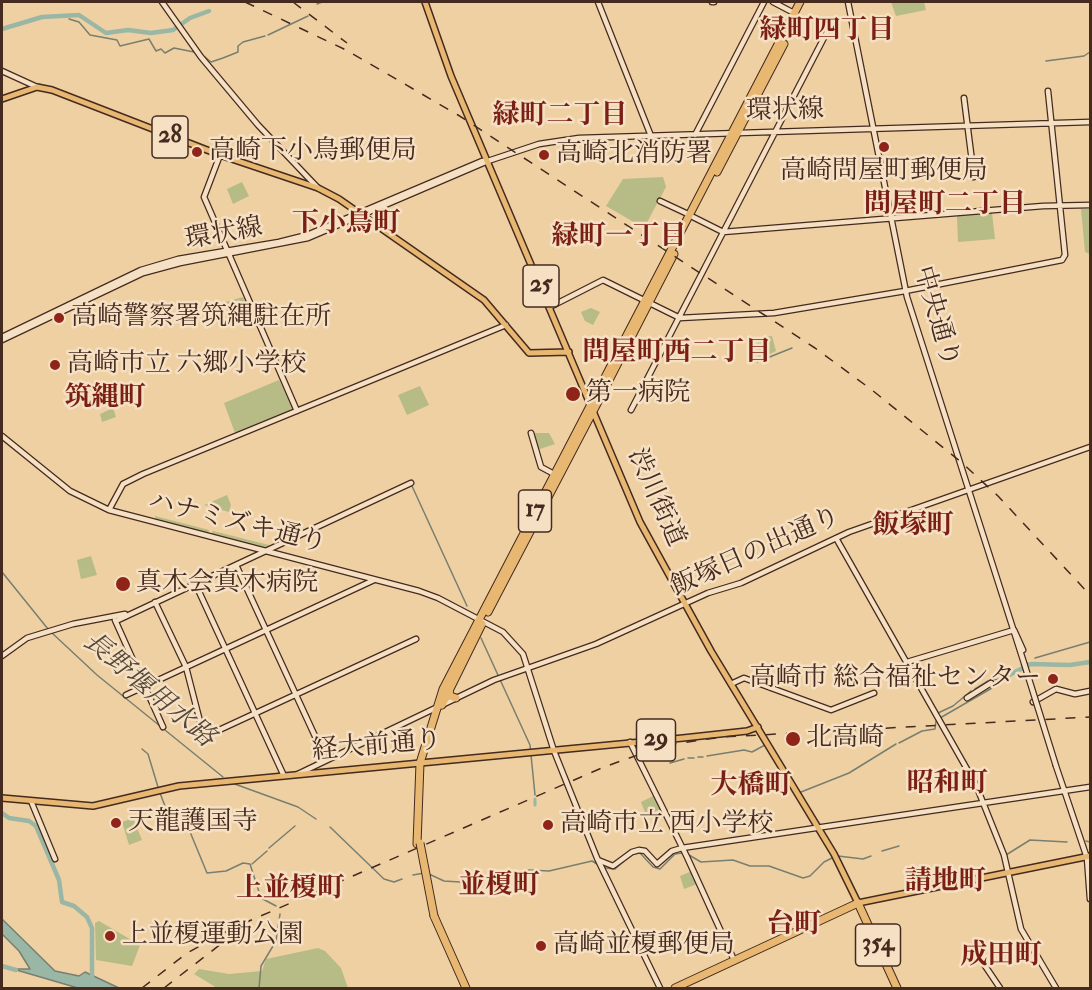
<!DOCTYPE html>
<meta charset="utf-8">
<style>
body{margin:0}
#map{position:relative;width:1092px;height:990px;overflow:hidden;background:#efd0a3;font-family:"IM FELL Double Pica",serif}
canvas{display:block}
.frame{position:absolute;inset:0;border:3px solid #442a1f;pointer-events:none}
</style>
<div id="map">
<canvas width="1092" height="990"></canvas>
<div class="frame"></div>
</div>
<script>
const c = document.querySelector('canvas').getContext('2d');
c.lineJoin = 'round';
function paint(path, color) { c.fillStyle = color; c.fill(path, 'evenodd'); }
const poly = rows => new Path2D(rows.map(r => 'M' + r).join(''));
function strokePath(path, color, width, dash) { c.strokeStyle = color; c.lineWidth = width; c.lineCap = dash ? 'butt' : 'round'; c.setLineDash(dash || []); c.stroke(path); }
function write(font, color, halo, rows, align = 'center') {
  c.font = font + ' "IM FELL Double Pica","Noto Serif JP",serif'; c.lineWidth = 5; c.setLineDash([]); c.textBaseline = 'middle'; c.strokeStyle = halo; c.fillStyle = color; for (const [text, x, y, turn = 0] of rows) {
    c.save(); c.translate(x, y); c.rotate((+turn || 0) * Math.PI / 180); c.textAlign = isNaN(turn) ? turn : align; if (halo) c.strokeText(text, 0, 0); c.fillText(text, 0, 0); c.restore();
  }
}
const green = poly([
 [891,2,924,2,926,10,896,16],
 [663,177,666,187,644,228,606,206,623,179],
 [242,182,249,196,233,204,227,189],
 [1090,209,1090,254,1085,252,1081,209],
 [992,213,995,239,958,242,957,216],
 [243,297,249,309,228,314,225,302],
 [591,308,600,312,593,325,585,321,581,312],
 [772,336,776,351,758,360,756,338],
 [279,380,293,407,291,411,235,433,224,403],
 [420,386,429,405,407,415,398,395],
 [113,408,116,417,102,422,100,414],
 [534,433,549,433,555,444,537,450],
 [227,495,231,505,229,512,204,505],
 [155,516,209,530,208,534,156,521],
 [213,531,269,545,270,546,265,548,211,534],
 [91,556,97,575,81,579,77,560],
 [655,795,662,809,646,815,641,802],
 [133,818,142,840,129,845,122,822],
 [692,871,697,884,684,889,680,876],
 [99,921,140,945,132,966,96,960,95,923],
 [318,948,325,951,341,968,348,988,217,988,194,974,199,969,229,974,262,971,266,959]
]);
const water = poly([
 [2,919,55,971,79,976,85,972,119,988,78,988,13,969,30,969,19,951,2,934,2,919]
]);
const stream = poly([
 [317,4,322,2],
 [66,16,67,17],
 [69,19,79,22,90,35,117,40,120,46,149,39,156,51,161,49,165,53,174,48,194,52],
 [268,35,308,16],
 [205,57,211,62,223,58,238,52,238,46,243,42,265,36],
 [1046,61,1084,56,1090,52],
 [757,362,792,348],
 [412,486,467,606],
 [2,572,48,629],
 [52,633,97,675,223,777],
 [481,638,530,745,535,795],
 [1035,658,1090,642],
 [990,680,1001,679],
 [994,687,1000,680],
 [975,689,988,681],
 [938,713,953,706,971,691],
 [940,718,992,688],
 [899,743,922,731,935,729,936,721],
 [142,749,148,754,158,787],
 [707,756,744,750,752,752,765,745],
 [698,757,703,757],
 [688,758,694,758],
 [670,763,684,759],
 [232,783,298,807,316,819],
 [801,792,849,773,896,744],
 [160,793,171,822,183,822,188,827,207,873,226,871,243,863,250,864,261,898,276,906],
 [330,827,384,879,394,882,402,879],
 [1086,841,1090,842],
 [269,848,295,826],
 [882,851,899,846],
 [689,855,701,862,733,860,750,866,769,866,803,878,810,876,824,862,834,857],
 [1006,855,1030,840,1067,842],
 [838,856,863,859,871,856],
 [252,864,267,851],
 [605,868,615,869,631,855,640,853,653,867,660,869,675,854,682,853],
 [429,874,444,881,476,883,496,874,514,877,529,870,549,871,592,861,597,864],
 [413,875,424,873],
 [259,988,261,966,276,941,280,914]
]);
const canal = poly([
 [535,799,535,805]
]);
const river = poly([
 [2,29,42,17,79,15,106,33,128,30,151,33,173,30,190,18,209,11],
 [1001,679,1031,664,1070,665,1090,662],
 [2,813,9,818,29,821,36,826,59,880,62,902,74,906,87,917,92,928,92,981],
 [2,966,16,970]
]);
const secondary = poly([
 [162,2,201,57,258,125,318,188],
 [598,2,651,136],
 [712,2,714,2],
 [773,2,794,13],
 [848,2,907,297,1024,663],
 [2,71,37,87],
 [964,98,974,177],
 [695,135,764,2],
 [220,155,204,197,297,411],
 [660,201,690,215],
 [693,217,723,232,1043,206,1090,205],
 [550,307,603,280,680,318,774,313,905,291,1062,260,1065,255,1048,91],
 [2,337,141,270,178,259,279,242,307,235,482,161,488,161],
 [2,340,143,273,180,263,308,238,488,161,539,144,579,138,1090,122],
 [631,410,828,30],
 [531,433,541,467,554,474],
 [2,436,70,491,109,510,419,591,438,598,503,632,523,654,554,751,597,858,660,988],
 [109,510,123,484,143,474,506,325],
 [836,538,976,785,1004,855,1021,929,1056,988],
 [236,565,326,760],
 [195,583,284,776],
 [155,602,186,667,204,737,416,639],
 [115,620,163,727],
 [116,621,411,483],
 [1014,630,1023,650],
 [2,656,27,638,40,634,73,624,125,614],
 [907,662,1014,630],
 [731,684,744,678,831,710,874,693],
 [126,695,374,580],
 [967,698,991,683],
 [1033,702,1056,689,1075,694,1090,691],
 [630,742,687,857,734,960],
 [1056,766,1087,858,1090,899],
 [298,774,494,680,596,644,708,593,741,583,849,532,1090,447],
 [31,801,55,859],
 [598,860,613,866,632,852,639,850,645,851,657,864,672,851,682,848,1090,787],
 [975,951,1000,988]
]);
const primary = poly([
 [425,2,451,76,640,522,711,651,834,854,858,903,1090,856],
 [2,99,37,87,52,90,220,155,318,188,339,199,484,300,529,353,569,352],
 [2,798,93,806,179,786,683,738,747,731,758,727]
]);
const highway = poly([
 [717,172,784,44],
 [605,388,674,254],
 [488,612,600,398],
 [449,688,450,696,456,698],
 [442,705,482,624],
 [417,844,420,763,443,689,800,2],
 [434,916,466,988],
 [675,988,858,903,897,988]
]);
const rail = poly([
 [245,2,346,50,458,115,815,348,872,390,961,462,998,496,1090,595],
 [293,2,347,43],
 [142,988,187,953,233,928,604,767,649,751,673,744,723,737,1090,717],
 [164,988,230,937]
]);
const secondaryBridge = poly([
 [1024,663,1056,766]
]);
const highwayBridge = poly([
 [420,843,434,916]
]);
const markers = [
 [884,147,6,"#8f2418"],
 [197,152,6,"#8f2418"],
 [544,155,6,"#8f2418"],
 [59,318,6,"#8f2418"],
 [55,365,6,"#8f2418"],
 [573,394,8,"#8f2418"],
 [123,584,8,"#8f2418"],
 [1053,679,6,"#8f2418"],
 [793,739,8,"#8f2418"],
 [116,823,6,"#8f2418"],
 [548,825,6,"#8f2418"],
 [110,936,6,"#8f2418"],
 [541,946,6,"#8f2418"]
];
const shields = [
 [170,137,36],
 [541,286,36],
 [535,511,33],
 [656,740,39],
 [878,945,45]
];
const shieldNames = [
 ["28",170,137],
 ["25",541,286],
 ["17",535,511],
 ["29",656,740],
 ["354",878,945]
];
const streetNames = [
 ["環状線",785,112,-1],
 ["環状線",224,235,-10],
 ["中央通り",935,317,74],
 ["渋川街道",655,498,66],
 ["ハナミズキ通り",237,524,14],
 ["飯塚日の出通り",756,553,-24],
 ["経大前通り",377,747,-5]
];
const poiNames = [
 ["高崎下小鳥郵便局",209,152],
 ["高崎北消防署",556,155],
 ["高崎問屋町郵便局",884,172,"center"],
 ["高崎警察署筑縄駐在所",71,318],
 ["高崎市立 六郷小学校",67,365],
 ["第一病院",586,394],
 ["真木会真木病院",136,584],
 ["高崎市 総合福祉センター",1041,679,"right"],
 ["北高崎",806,739],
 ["天龍護国寺",128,823],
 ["高崎市立 西小学校",560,825],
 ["上並榎運動公園",122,936],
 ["高崎並榎郵便局",553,946]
];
const neighbourhoodNames = [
 ["緑町四丁目",827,32],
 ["緑町二丁目",560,117],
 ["問屋町二丁目",945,206],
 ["下小鳥町",346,225],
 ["緑町一丁目",619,238],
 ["問屋町西二丁目",677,354],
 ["筑縄町",105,399],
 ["飯塚町",913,527],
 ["昭和町",947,785],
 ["大橋町",751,787],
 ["請地町",945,883],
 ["並榎町",499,887],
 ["上並榎町",290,890],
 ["台町",794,926],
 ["成田町",1001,957]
];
const waterNames = [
 ["長野堰用水路",148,691,40]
];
paint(green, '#b7bb86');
paint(water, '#9ab7a6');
strokePath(water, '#787f70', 1.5);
strokePath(stream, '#787f70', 1.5);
strokePath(canal, '#9ab7a6', 3);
strokePath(river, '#9ab7a6', 4.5);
strokePath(secondary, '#442a1f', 7);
strokePath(primary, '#442a1f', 8);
strokePath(highway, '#442a1f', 9);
strokePath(secondary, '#f5e0c3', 4.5);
strokePath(primary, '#e8b872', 5);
strokePath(highway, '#e8b872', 7);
strokePath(rail, '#442a1f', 1.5, [10, 10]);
strokePath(secondaryBridge, '#442a1f', 7, []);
strokePath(highwayBridge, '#442a1f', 9, []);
strokePath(secondaryBridge, '#f5e0c3', 4.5);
strokePath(highwayBridge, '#e8b872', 7);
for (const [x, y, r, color] of markers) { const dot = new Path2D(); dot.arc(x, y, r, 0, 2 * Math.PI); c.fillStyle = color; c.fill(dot); strokePath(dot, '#f5e0c3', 2); }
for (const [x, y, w] of shields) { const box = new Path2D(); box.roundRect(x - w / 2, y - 21, w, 42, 4.5); c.fillStyle = '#f5e0c3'; c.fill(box); strokePath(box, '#442a1f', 1.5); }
write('bold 24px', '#442a1f', null, shieldNames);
write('26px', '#442a1f', '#f5e0c3', streetNames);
write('26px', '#442a1f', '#f5e0c3', poiNames, 'left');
write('bold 27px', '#7a1f14', '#f5e0c3', neighbourhoodNames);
write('italic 27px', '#55463a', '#f5e0c3', waterNames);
</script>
